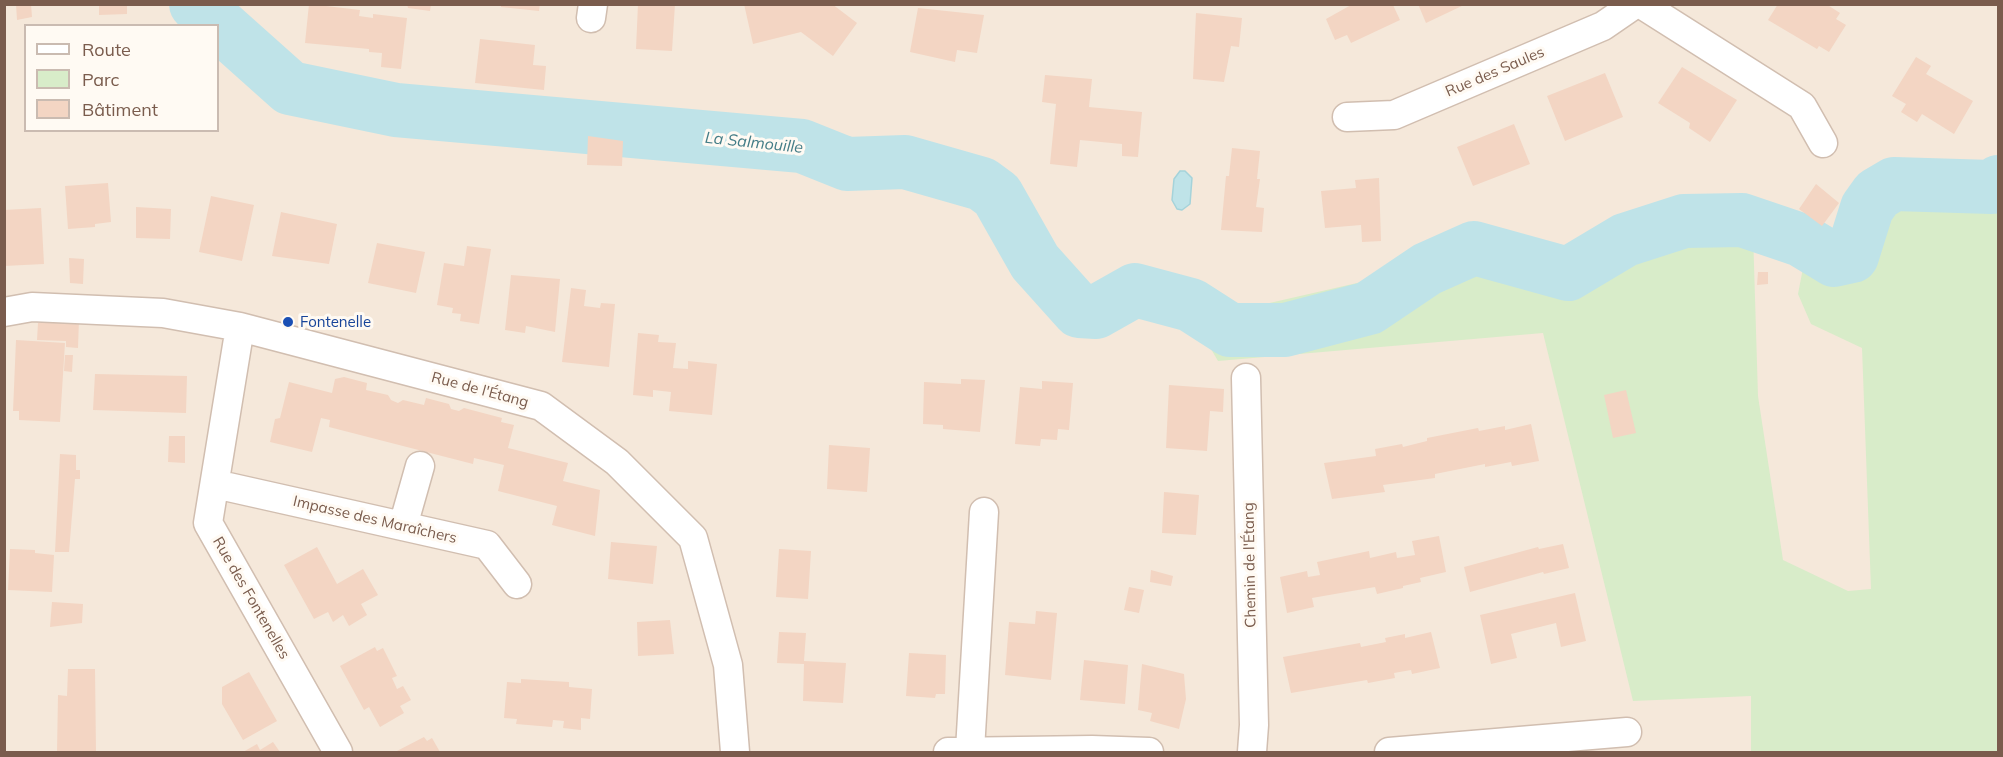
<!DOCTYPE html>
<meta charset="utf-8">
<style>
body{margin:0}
#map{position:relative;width:2003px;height:757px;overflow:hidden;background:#fdf6ec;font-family:Mulish,sans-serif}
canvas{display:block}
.frame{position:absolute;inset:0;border:6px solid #7a5c4d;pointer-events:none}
.legend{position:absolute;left:24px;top:24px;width:195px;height:108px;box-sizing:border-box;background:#fffaf3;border:2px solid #cabbb1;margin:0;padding:8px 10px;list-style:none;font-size:18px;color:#7a5c4d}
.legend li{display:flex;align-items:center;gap:12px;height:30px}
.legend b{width:30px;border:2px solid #cabbb1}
</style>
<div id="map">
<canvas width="2003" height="757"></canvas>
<div class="frame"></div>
<ul class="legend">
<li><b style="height:8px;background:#fff"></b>Route</li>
<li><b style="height:16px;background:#d8ecc9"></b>Parc</li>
<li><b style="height:16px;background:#f3d5c3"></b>Bâtiment</li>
</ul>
</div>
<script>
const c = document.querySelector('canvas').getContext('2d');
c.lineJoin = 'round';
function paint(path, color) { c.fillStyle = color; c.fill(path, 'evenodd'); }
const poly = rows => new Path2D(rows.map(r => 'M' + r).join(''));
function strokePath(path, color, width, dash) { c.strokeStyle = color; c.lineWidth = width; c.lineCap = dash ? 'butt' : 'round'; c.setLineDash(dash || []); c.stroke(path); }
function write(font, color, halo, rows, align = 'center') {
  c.font = font + ' Mulish,sans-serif'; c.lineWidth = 6; c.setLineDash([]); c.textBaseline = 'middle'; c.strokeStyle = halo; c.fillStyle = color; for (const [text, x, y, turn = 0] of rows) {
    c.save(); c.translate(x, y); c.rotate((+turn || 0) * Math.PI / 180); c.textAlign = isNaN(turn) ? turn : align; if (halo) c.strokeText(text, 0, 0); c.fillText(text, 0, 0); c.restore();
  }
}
const residential = poly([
 [5,5,1998,5,1998,752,5,752],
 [26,26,218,26,218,130,26,130]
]);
const green = poly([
 [1998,172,1998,752,1751,752,1751,696,1633,701,1543,333,1218,361,1201,332,1217,315,1427,267,1476,240,1518,241,1563,264,1585,264,1654,208,1678,204,1714,211,1753,232,1758,396,1783,560,1848,591,1871,589,1862,348,1811,324,1798,294,1803,268,1821,247,1858,244,1858,186,1873,173,1993,176]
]);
const water = poly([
 [1180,171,1185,171,1192,178,1190,204,1182,210,1177,209,1172,200,1174,179,1180,171]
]);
const river = poly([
 [196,4,290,88,396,110,802,146,847,164,905,162,982,184,997,195,1035,262,1079,311,1096,312,1135,290,1191,305,1230,330,1285,330,1369,308,1427,269,1474,248,1568,274,1625,240,1684,221,1742,220,1801,240,1834,260,1852,256,1867,208,1877,194,1894,184,1992,187,1998,182]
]);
const building = poly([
 [16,4,31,4,32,17,17,20],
 [99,4,127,4,127,14,99,15],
 [309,4,360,10,359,16,373,18,373,14,407,18,401,69,381,67,382,53,369,52,369,49,305,43],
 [407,4,431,4,430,11,408,8],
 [501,4,540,4,539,11,501,7],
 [638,4,675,4,672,51,636,49],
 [744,4,832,4,857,23,833,56,801,32,753,44],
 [1418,4,1466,4,1426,23],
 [1778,4,1826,4,1840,13,1836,19,1846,25,1829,52,1819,46,1817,49,1768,20],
 [1351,5,1393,5,1400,20,1351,43,1347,35,1335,40,1326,19],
 [918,8,984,15,977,53,957,50,955,62,910,52],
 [1196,13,1242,18,1239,47,1231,46,1224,82,1193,79],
 [480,39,535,45,533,65,546,66,544,90,475,83],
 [1916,57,1931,66,1926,74,1973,101,1954,134,1922,114,1917,122,1901,112,1906,104,1892,96],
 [1682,67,1737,100,1710,142,1689,128,1690,123,1658,103],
 [1605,73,1623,117,1565,141,1547,96],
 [1045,75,1092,79,1089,107,1142,112,1138,157,1122,156,1122,144,1080,140,1077,167,1050,164,1056,104,1042,102],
 [1514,124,1530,164,1473,186,1457,147],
 [588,136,623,141,622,166,587,165],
 [1232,148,1260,151,1257,179,1260,179,1256,207,1264,208,1262,232,1221,230,1226,176,1229,176],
 [1379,178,1381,241,1362,242,1361,225,1325,228,1321,191,1356,188,1355,180],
 [108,183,111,222,95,224,95,227,68,229,65,186],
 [1816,184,1839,203,1822,226,1799,209],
 [211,196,254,205,242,261,199,252],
 [136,207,171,209,170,239,136,238],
 [41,208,44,264,4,266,4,210],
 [281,212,337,224,329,264,272,256],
 [377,243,425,252,416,293,368,283],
 [467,246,491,249,479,324,460,321,461,314,452,313,453,308,437,305,444,263,464,266],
 [69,258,84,259,83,284,70,283],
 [1758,272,1768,272,1768,284,1757,285],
 [511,275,560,279,555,332,526,326,525,333,505,330],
 [571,288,586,290,584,306,600,308,601,303,615,304,609,367,562,362],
 [67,318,79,319,78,348,66,347,66,341,37,340,38,323],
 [638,333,659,335,658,342,676,343,673,368,688,369,688,361,717,364,712,415,669,411,671,392,653,390,653,397,633,395],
 [16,340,65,343,60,422,19,420,19,411,13,411],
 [65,355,73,355,72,372,64,371],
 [95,374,187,376,186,413,93,410],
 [344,377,367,383,366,390,388,395,391,400,398,403,403,400,424,405,426,398,449,404,451,409,459,411,464,408,502,418,501,422,514,425,508,448,568,463,563,481,600,490,595,536,552,525,557,506,498,491,504,465,474,458,473,464,329,427,330,420,321,418,312,452,270,442,275,419,280,418,289,382,332,393,335,379],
 [961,379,985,380,980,432,943,429,943,425,923,424,924,382,961,384],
 [1042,381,1073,383,1069,430,1058,429,1057,440,1041,439,1040,446,1015,444,1020,387,1042,389],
 [1169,385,1224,389,1223,412,1210,411,1207,451,1166,448],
 [1626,390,1636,433,1613,438,1604,395],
 [1531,424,1539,461,1512,466,1511,462,1485,467,1485,464,1435,474,1435,478,1383,485,1385,492,1332,499,1324,463,1376,456,1375,449,1402,444,1403,447,1427,441,1427,438,1478,428,1479,431,1505,426,1505,430],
 [169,436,185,436,185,463,168,462],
 [829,445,870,448,867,492,827,489],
 [60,454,76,455,76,470,80,470,80,479,75,479,69,552,55,552],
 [1164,492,1199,495,1196,535,1162,533],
 [1439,536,1446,572,1420,578,1421,582,1403,586,1403,588,1377,594,1375,587,1312,598,1314,607,1287,613,1280,577,1307,571,1308,577,1320,575,1317,562,1369,551,1370,558,1396,552,1397,558,1415,555,1412,541],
 [611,542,657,546,653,584,608,579],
 [1563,544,1569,568,1544,574,1543,572,1470,592,1464,567,1538,547,1539,549],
 [317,547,337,584,363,569,378,595,361,604,367,615,349,626,343,615,333,622,328,612,314,619,284,565],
 [10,549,35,550,35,553,54,555,52,592,8,590],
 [779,549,811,551,808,599,776,597],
 [1151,570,1173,576,1171,586,1150,582],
 [1129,587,1144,590,1139,613,1124,610],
 [1575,593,1586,641,1561,647,1556,623,1511,634,1517,658,1491,664,1480,615],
 [52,602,83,604,82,623,50,627],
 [1036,611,1057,613,1051,680,1005,675,1009,622,1035,624],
 [670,620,674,654,638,656,637,622],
 [779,632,806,633,804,661,846,663,843,703,803,701,804,664,777,663],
 [1431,632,1440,668,1412,674,1411,670,1394,673,1395,678,1368,683,1367,680,1291,693,1283,657,1360,643,1361,647,1386,642,1385,638,1405,634,1405,638],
 [375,647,377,651,383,648,397,676,392,678,397,689,403,686,411,700,400,706,404,713,380,727,369,707,364,710,340,666],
 [909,653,946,655,945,694,936,694,935,698,906,696],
 [1084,660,1128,665,1125,704,1080,700],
 [1142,664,1184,674,1186,699,1179,729,1150,721,1152,713,1138,710],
 [68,669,95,669,96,752,57,752,58,695,67,696],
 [249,672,277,721,243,740,222,704,222,687],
 [521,679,569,682,569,687,592,689,590,719,581,718,581,730,563,728,564,721,553,720,552,727,516,724,517,719,504,718,507,682,521,683],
 [424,737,427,741,432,738,440,752,395,752],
 [273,742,280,752,243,752,257,744,260,750]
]);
const minor = poly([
 [1641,4,1802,106,1823,143],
 [591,18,593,4],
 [1347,117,1394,115,1603,26,1635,4],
 [4,312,32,307,163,313,240,327,541,406,617,462,693,538,728,665,735,752],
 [240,327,208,523,338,752],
 [1246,378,1254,725,1252,752],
 [215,484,487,545,517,584],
 [403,526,420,466],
 [970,750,984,512],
 [948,752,1092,750,1149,752],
 [1389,752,1627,732]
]);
const markers = [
 [288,322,6,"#1a4fb4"]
];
const streetNames = [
 ["Rue des Saules",1495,72,-23],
 ["Rue de l'Étang",480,390,15],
 ["Impasse des Maraîchers",375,520,13],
 ["Chemin de l'Étang",1250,565,-91],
 ["Rue des Fontenelles",251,598,60]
];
const transitNames = [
 ["Fontenelle",300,322]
];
const waterNames = [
 ["La Salmouille",754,143,6]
];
paint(residential, '#f5e8da');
paint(green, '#d8ecc9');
paint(water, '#bfe3e8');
strokePath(water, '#a5d3da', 1.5);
strokePath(river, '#bfe3e8', 54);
paint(building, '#f3d5c3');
strokePath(minor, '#d1beb0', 31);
strokePath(minor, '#fff', 28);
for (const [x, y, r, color] of markers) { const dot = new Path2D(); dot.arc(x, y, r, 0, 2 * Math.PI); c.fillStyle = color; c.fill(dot); strokePath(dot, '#fffaf3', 2); }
write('15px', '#7a5c4d', '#fffaf3', streetNames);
write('15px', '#164399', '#fffaf3', transitNames, 'left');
write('italic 16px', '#437c86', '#fffaf3', waterNames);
</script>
